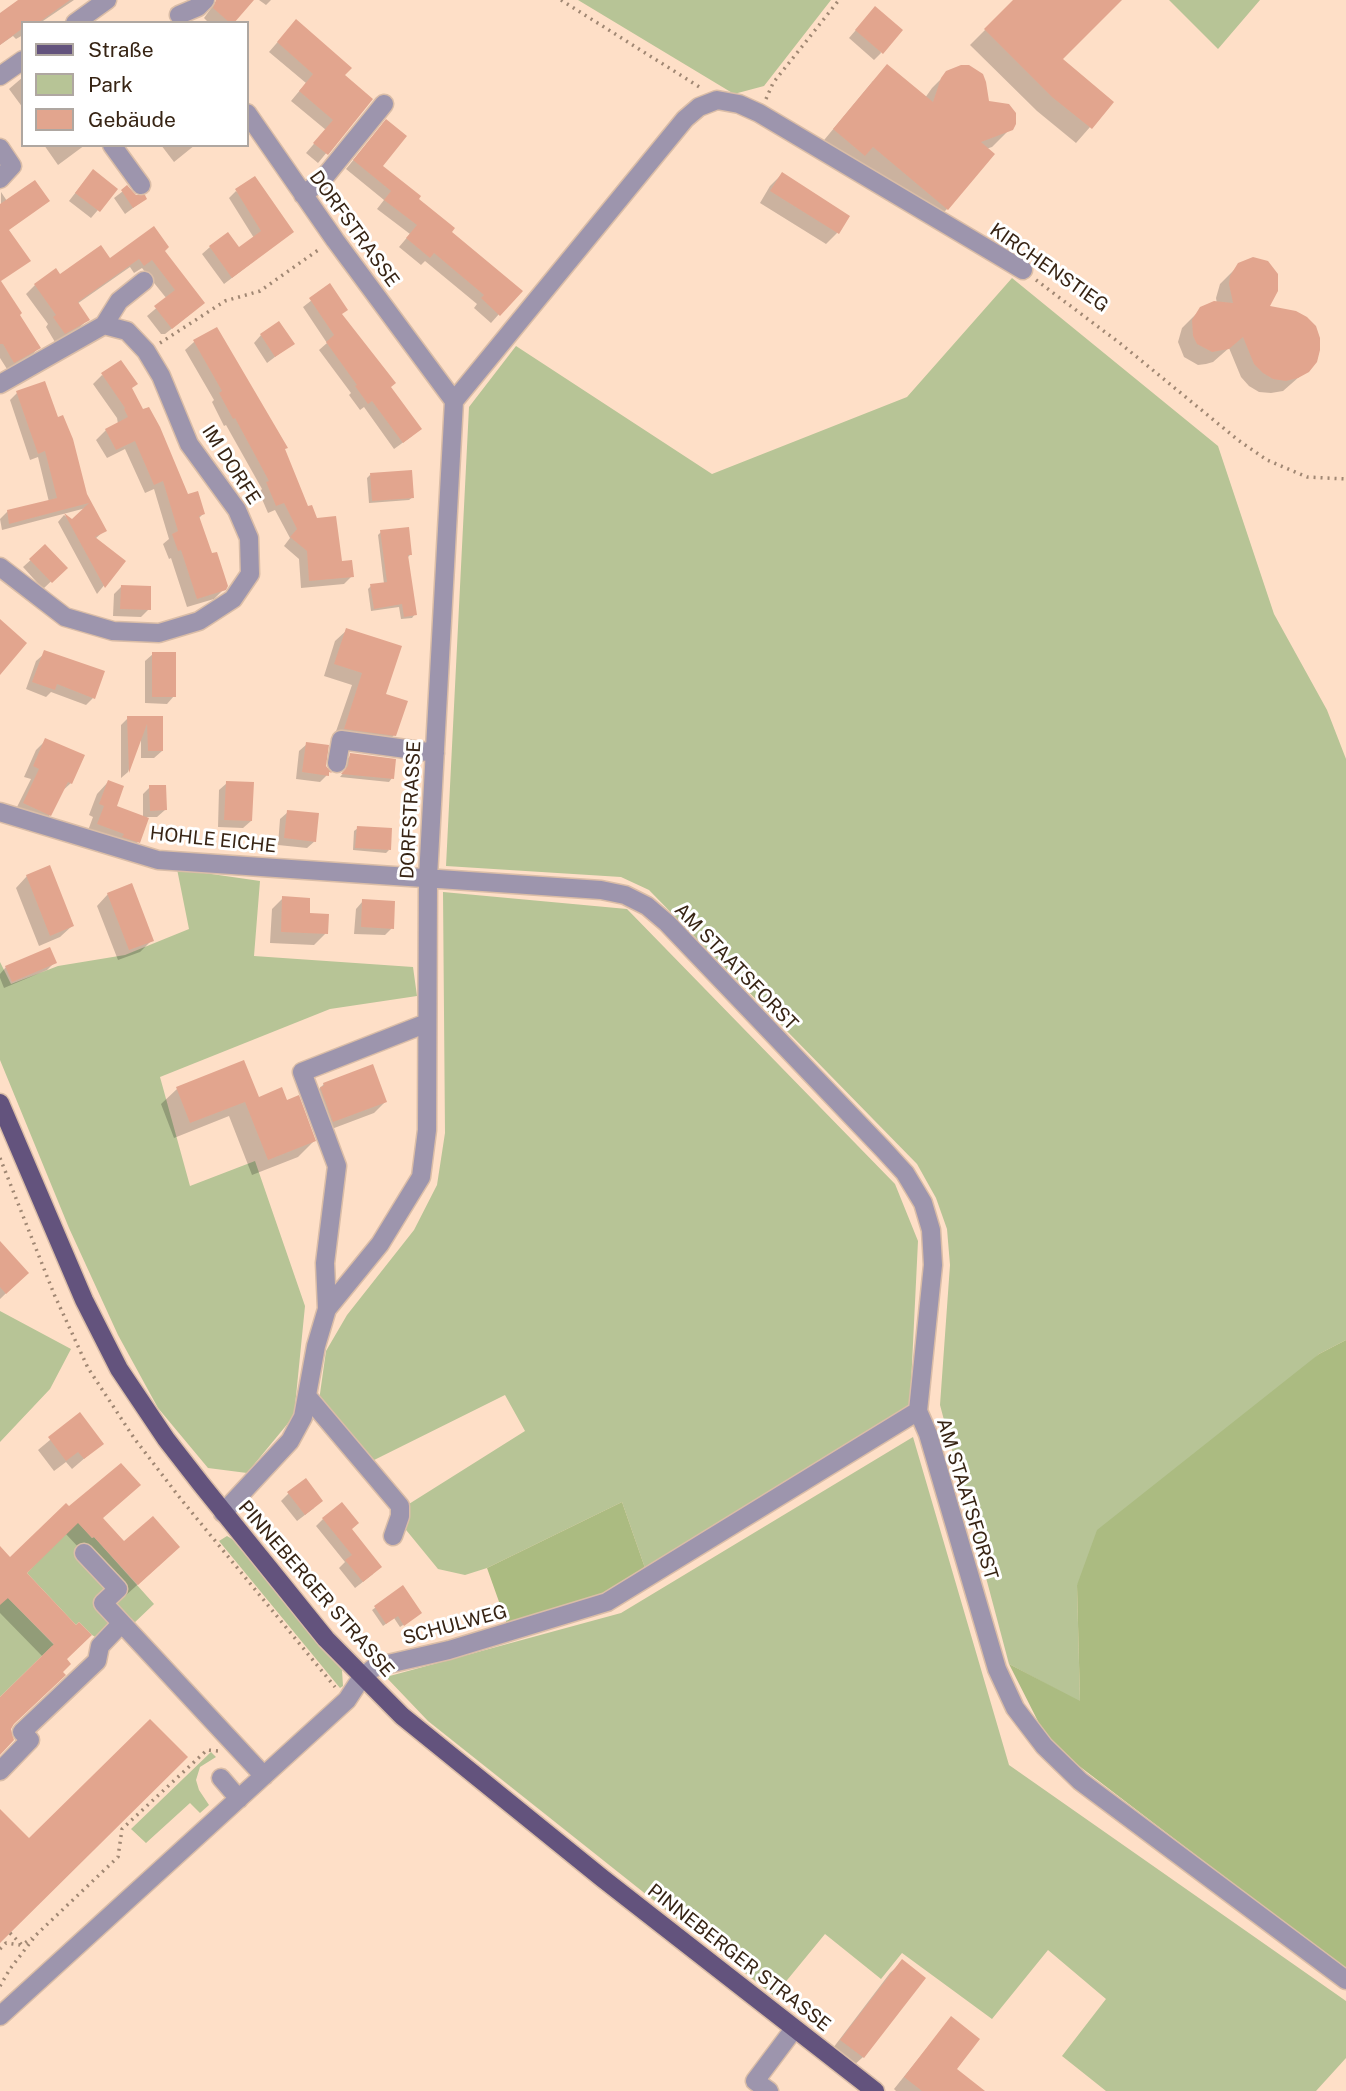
<!DOCTYPE html>
<meta charset="utf-8">
<style>
body{margin:0}
#map{position:relative;width:1346px;height:2091px;overflow:hidden;background:#fedfc7;font-family:"Public Sans",sans-serif}
canvas{display:block}
.legend{position:absolute;left:21px;top:21px;width:228px;height:126px;box-sizing:border-box;background:#fff;border:2px solid #afa7a1;margin:0;padding:9px 12px;list-style:none;font-size:21px;color:#372414}
.legend li{display:flex;align-items:center;gap:14px;height:35px}
.legend b{width:35px;border:2px solid #afa7a1}
</style>
<div id="map">
<canvas width="1346" height="2091"></canvas>
<ul class="legend">
<li><b style="height:9px;background:#63537d"></b>Straße</li>
<li><b style="height:19px;background:#b7c496"></b>Park</li>
<li><b style="height:19px;background:#e2a58e"></b>Gebäude</li>
</ul>
</div>
<script>
const c = document.querySelector('canvas').getContext('2d');
c.lineJoin = 'round';
function paint(path, color) { c.fillStyle = color; c.fill(path, 'evenodd'); }
const poly = rows => new Path2D(rows.map(r => 'M' + r).join(''));
function strokePath(path, color, width, dash) { c.strokeStyle = color; c.lineWidth = width; c.lineCap = dash ? 'butt' : 'round'; c.setLineDash(dash || []); c.stroke(path); }
function write(font, color, halo, rows, align = 'center') {
  c.font = font + ' "Public Sans",sans-serif'; c.lineWidth = 6; c.setLineDash([]); c.textBaseline = 'middle'; c.strokeStyle = halo; c.fillStyle = color; for (const [text, x, y, turn = 0] of rows) {
    c.save(); c.translate(x, y); c.rotate((+turn || 0) * Math.PI / 180); c.textAlign = isNaN(turn) ? turn : align; if (halo) c.strokeText(text, 0, 0); c.fillText(text, 0, 0); c.restore();
  }
}
const green = poly([
 [578,0,831,0,764,86,734,94],
 [1169,0,1260,0,1218,49],
 [1012,278,1218,446,1274,614,1327,710,1346,759,1346,1340,1319,1354,1077,1585,1080,1702,1009,1664,940,1405,950,1265,947,1229,936,1198,917,1164,649,890,621,877,446,866,469,407,516,346,712,474,907,397],
 [177,869,260,881,254,956,413,967,417,996,330,1009,160,1077,190,1186,255,1161,305,1306,294,1416,247,1473,208,1468,158,1408,118,1335,69,1228,0,1060,0,962,11,984,58,966,125,955,189,929],
 [443,892,627,909,895,1184,918,1241,910,1405,645,1568,622,1502,487,1568,465,1575,438,1569,393,1514,525,1431,505,1395,356,1469,316,1422,326,1351,347,1315,414,1230,437,1185,445,1133],
 [0,1311,71,1349,50,1389,0,1442],
 [913,1437,1009,1765,1346,2001,1346,2058,1316,2091,1106,2091,1062,2056,1106,1999,1048,1950,992,2019,902,1953,881,1979,825,1934,774,1996,428,1721,386,1677,621,1613],
 [76,1520,92,1538,94,1537,154,1604,110,1646,92,1635,79,1622,76,1625,27,1573],
 [227,1536,232,1539,342,1670,343,1686,340,1688,219,1541],
 [0,1593,8,1598,55,1646,52,1646,0,1697],
 [211,1752,216,1757,200,1767,196,1780,199,1790,209,1805,200,1813,190,1803,146,1843,131,1829]
]);
const forest = poly([
 [1346,1340,1346,1970,1049,1743,1009,1664,1080,1701,1077,1585,1097,1530,1319,1354],
 [622,1502,645,1568,606,1594,508,1627,487,1568]
]);
const shadow = poly([
 [21,0,74,0,40,23,23,23,23,35,16,39,13,36,0,45,0,16],
 [217,0,252,0,231,23,209,23,204,18],
 [259,0,271,0,266,5],
 [1015,0,1120,0,1060,59,1112,102,1076,143,1037,111,970,45],
 [868,16,881,53,874,60,849,38],
 [288,30,371,99,318,163,306,153,326,130,291,101,306,83,269,52],
 [947,73,988,102,1007,132,992,147,986,149,947,209,933,223,858,161,849,169,820,145,873,81,925,98,932,88],
 [23,77,23,108,9,89],
 [378,130,381,166,449,232,499,314,491,323,474,308,477,304,425,261,421,265,399,247,410,234,377,209,384,200,346,169],
 [44,145,85,145,58,165],
 [161,145,195,145,174,162],
 [782,174,848,216,837,233,826,244,760,203,770,186],
 [86,179,116,189,91,218,69,201],
 [127,188,135,197,145,199,125,214,114,198],
 [236,191,292,232,224,284,202,254,210,247,238,250,254,238,229,198],
 [1,192,7,201,48,201,1,235],
 [163,251,194,311,165,334,161,334,147,316,167,299,142,268,134,273,130,267,77,304,87,320,79,328,55,342,46,327,48,324,26,294,35,285,110,261],
 [1234,270,1267,307,1307,370,1283,391,1271,393,1259,392,1249,386,1241,377,1229,348,1213,362,1206,364,1198,365,1184,357,1178,342,1182,328,1196,314,1217,304,1216,298,1220,284],
 [330,286,341,315,389,387,412,436,394,449,364,407,360,410,349,395,351,393,319,350,327,343,303,307],
 [0,304,39,347,32,355,7,369,0,358],
 [216,329,283,450,307,509,341,563,352,576,344,584,301,588,299,559,284,546,290,538,275,510,268,513,259,492,262,489,226,425,224,426,212,402,214,400,185,350,194,342],
 [261,335,292,344,267,363,254,343],
 [102,375,131,389,187,496,203,514,198,519,224,589,214,599,187,607,171,558,169,559,163,544,169,539,154,489,145,493,125,449,107,458,96,440,106,430,118,424,117,418,93,384],
 [17,393,85,495,105,530,95,539,123,562,97,594,58,522,64,515,72,521,86,508,2,530,0,519,8,511,49,502,38,457,30,460,10,400],
 [370,475,413,497,409,500,369,503,367,478],
 [381,532,411,554,407,558,415,614,412,618,401,619,399,607,371,611,368,589,371,586,384,584,378,535],
 [45,547,65,568,43,589,23,567],
 [121,587,149,609,141,617,113,616,114,594],
 [347,630,384,695,394,735,383,747,333,740,352,685,324,676,335,641],
 [44,654,93,698,86,705,51,692,46,697,26,689,36,661],
 [153,654,174,696,167,704,145,703,145,661],
 [128,718,161,718,162,751,154,758,141,758,141,737,128,772,121,778,121,725],
 [46,740,71,783,60,793,50,815,40,825,14,813,31,779,24,777,36,750],
 [307,744,329,773,320,782,296,779,299,751],
 [351,755,392,778,389,782,340,777,345,771,348,758],
 [108,782,114,807,143,818,143,794,150,787,165,810,157,817,147,817,138,842,127,853,86,836,93,817,89,815,97,794],
 [227,783,251,821,243,828,218,827,219,790],
 [288,812,315,841,307,848,278,845,280,819],
 [358,828,389,850,386,853,353,850,354,831],
 [27,876,72,926,60,937,39,946,16,888],
 [108,894,152,940,140,952,118,960,97,906],
 [283,898,326,933,314,945,270,943,272,909],
 [363,901,392,928,385,935,354,934,356,909],
 [54,963,47,970,4,988,0,978,0,974,6,967],
 [324,1084,385,1102,374,1113,321,1133,312,1096],
 [177,1089,286,1102,314,1141,298,1157,252,1175,229,1116,174,1138,161,1104],
 [0,1243,27,1273,0,1299],
 [80,1415,100,1445,72,1469,66,1462,54,1471,38,1450],
 [289,1493,314,1508,297,1521,281,1501],
 [66,1505,101,1519,124,1544,166,1559,125,1596,82,1547,80,1549,65,1533,24,1573,65,1660,12,1725,0,1753,0,1700,43,1657,0,1613,0,1548,10,1559],
 [323,1519,351,1529,373,1574,355,1588,339,1568,345,1562,316,1526],
 [403,1588,417,1616,400,1627,394,1618,383,1626,372,1610],
 [902,1962,923,1978,863,2057,851,2068,830,2052,890,1973],
 [951,2018,954,2069,970,2091,896,2091,894,2089]
]);
const building = poly([
 [18,0,70,0,38,23,23,23,23,28,0,45,0,13],
 [216,0,254,0,234,23,230,23,213,8],
 [1013,0,1122,0,1063,59,1114,102,1092,129,1052,97,984,29],
 [875,6,903,30,883,54,855,30],
 [296,19,352,68,345,75,373,99,328,155,313,143,333,120,299,91,313,74,277,42],
 [887,64,933,102,941,78,946,71,961,65,969,65,983,74,986,82,989,101,1009,104,1016,113,1016,124,1013,130,981,142,995,154,948,210,873,147,865,156,833,129],
 [386,119,407,136,383,166,421,196,419,199,455,228,452,232,523,291,500,316,481,298,484,295,434,253,430,258,406,238,417,225,384,200,391,191,353,160],
 [93,169,118,189,100,212,75,193],
 [782,172,850,216,839,234,770,191],
 [255,176,294,232,232,278,209,246,228,232,239,247,261,231,235,189],
 [35,180,50,201,9,230,31,261,1,281,22,313,20,315,41,348,14,363,3,344,0,344,0,204],
 [127,185,136,195,145,195,147,199,133,208,121,190],
 [154,226,169,247,165,251,205,303,172,329,154,306,175,290,152,260,144,266,139,259,78,302,90,320,65,334,53,317,56,315,34,284,56,268,60,274,101,245,110,258],
 [1253,257,1268,261,1278,274,1278,291,1270,306,1296,311,1307,317,1316,326,1320,338,1320,350,1317,362,1309,372,1298,378,1286,381,1273,379,1263,373,1254,364,1243,337,1229,349,1212,352,1197,344,1193,336,1192,320,1200,307,1214,301,1233,303,1229,284,1230,276,1238,263],
 [330,283,348,310,342,314,396,383,391,387,422,429,403,443,372,401,368,404,355,386,357,385,326,342,334,335,309,298],
 [279,321,295,344,275,357,260,334],
 [217,327,288,448,285,449,308,506,312,505,317,518,336,516,342,561,352,560,354,577,309,581,307,551,290,537,297,529,284,503,276,506,266,482,269,481,235,418,233,419,219,393,222,391,193,340],
 [121,360,138,384,132,388,143,409,149,407,160,427,188,494,198,491,205,514,199,516,212,553,217,552,228,586,226,590,197,599,181,550,178,551,172,534,178,531,163,481,154,485,135,441,116,450,105,429,128,417,124,409,125,408,101,373],
 [45,381,58,417,63,415,73,439,87,494,107,531,95,537,126,561,105,588,64,513,72,519,89,503,9,524,7,510,57,498,45,451,38,454,16,391],
 [412,470,414,498,372,501,370,473],
 [409,527,412,555,408,555,417,615,404,617,402,604,374,609,370,584,387,582,380,530],
 [45,544,68,568,52,583,29,559],
 [121,585,151,586,151,610,120,609],
 [0,619,27,643,0,675],
 [346,628,402,646,386,694,408,701,396,736,344,729,362,673,334,664],
 [44,650,105,671,95,699,57,684,55,690,32,682],
 [152,652,176,652,176,697,152,697],
 [127,716,163,716,163,751,148,751,147,724,129,773],
 [45,738,85,755,72,784,68,782,51,816,23,803,39,769,33,766],
 [306,742,329,745,326,766,332,773,329,772,329,776,302,772],
 [350,753,396,759,394,779,341,774,348,766],
 [108,780,124,786,117,806,149,818,140,843,122,837,124,834,97,824,104,806,99,804],
 [226,781,254,782,252,821,224,820],
 [149,785,166,785,167,810,150,811],
 [287,810,319,813,316,842,284,838],
 [357,826,392,828,391,850,355,848],
 [50,865,74,926,50,936,26,875],
 [132,883,154,941,129,950,107,893],
 [282,896,310,898,310,913,329,914,328,934,281,932],
 [362,899,395,901,394,929,361,927],
 [50,947,57,963,12,982,5,966],
 [244,1060,259,1097,282,1087,287,1100,299,1095,316,1141,268,1160,245,1102,190,1123,176,1087],
 [373,1064,387,1102,333,1122,320,1087,324,1086,323,1083],
 [0,1241,29,1273,6,1294,0,1287],
 [80,1412,104,1444,84,1459,78,1452,66,1461,48,1437],
 [121,1463,141,1485,103,1518,124,1541,153,1516,180,1547,138,1585,94,1537,92,1538,78,1523,27,1573,76,1625,79,1622,92,1635,67,1659,71,1664,63,1672,66,1675,14,1724,11,1729,14,1740,0,1755,0,1697,54,1644,8,1598,0,1605,0,1546,10,1557,66,1503,69,1506],
 [306,1478,323,1501,305,1515,287,1492],
 [342,1502,359,1523,352,1529,382,1567,363,1582,345,1560,352,1555,322,1518],
 [403,1585,422,1613,404,1626,398,1616,386,1624,374,1606],
 [150,1719,188,1757,0,1943,0,1809,29,1838],
 [902,1959,926,1978,864,2058,840,2040],
 [951,2016,980,2039,957,2069,985,2091,922,2091,904,2077]
]);
const path = poly([
 [561,0,701,88],
 [766,99,773,83,839,0],
 [1036,280,1121,344,1238,440,1267,460,1307,477,1346,479],
 [160,343,225,301,260,291,321,248],
 [0,1158,54,1294,88,1368,134,1438,180,1498,335,1687],
 [10,1933,22,1945,32,1938],
 [0,1949,6,1943,20,1945],
 [0,1986,10,1969,36,1935,118,1857,122,1829,207,1750,218,1751]
]);
const minor = poly([
 [179,15,198,7,205,0],
 [75,23,107,0],
 [0,76,23,60],
 [112,145,141,185],
 [0,148,12,166,0,179],
 [303,195,323,179,384,104],
 [104,325,119,301,144,281],
 [0,384,104,325,127,331,146,351,161,376,189,444,237,510,249,538,250,574,233,599,199,621,159,633,113,631,65,617,0,567],
 [454,401,685,119,699,107,717,100,739,104,759,113,1023,270],
 [337,763,341,740,435,753],
 [0,812,158,860,601,890,625,895,647,906,667,923,883,1149,905,1173,923,1203,931,1230,933,1265,918,1411,928,1434,997,1669,1015,1708,1044,1746,1080,1781,1346,1980],
 [327,1309,325,1263,337,1166,302,1072,427,1023],
 [307,1396,400,1506,400,1516,393,1536],
 [223,1513,290,1441,303,1417,316,1346,327,1309,380,1244,421,1177,427,1130,428,877,454,401,335,240,247,113],
 [84,1553,118,1589,103,1603,264,1776],
 [0,1771,30,1740,22,1732,97,1661,100,1646,121,1624],
 [221,1778,239,1799],
 [0,2016,347,1700,362,1677,375,1667,449,1650,607,1602,918,1411],
 [769,2091,755,2081,794,2029]
]);
const major = poly([
 [0,1103,84,1300,119,1369,166,1439,201,1484,326,1639,402,1716,602,1878,875,2091]
]);
const streetNames = [
 ["DORFSTRASSE",354,229,54],
 ["KIRCHENSTIEG",1049,268,35],
 ["IM DORFE",231,465,57],
 ["DORFSTRASSE",411,810,-87],
 ["HOHLE EICHE",213,840,6],
 ["AM STAATSFORST",736,967,46],
 ["AM STAATSFORST",967,1499,73],
 ["PINNEBERGER STRASSE",316,1589,49],
 ["SCHULWEG",455,1625,-15],
 ["PINNEBERGER STRASSE",739,1958,38]
];
paint(green, '#b7c496');
paint(forest, '#abbb81');
paint(shadow, '#0003');
paint(building, '#e2a58e');
strokePath(minor, '#dabda7', 21);
strokePath(major, '#dabda7', 21);
strokePath(path, '#a08773', 3.5, [2, 5]);
strokePath(minor, '#9d95ad', 18);
strokePath(major, '#63537d', 18);
write('19px', '#372414', '#fff', streetNames);
</script>
